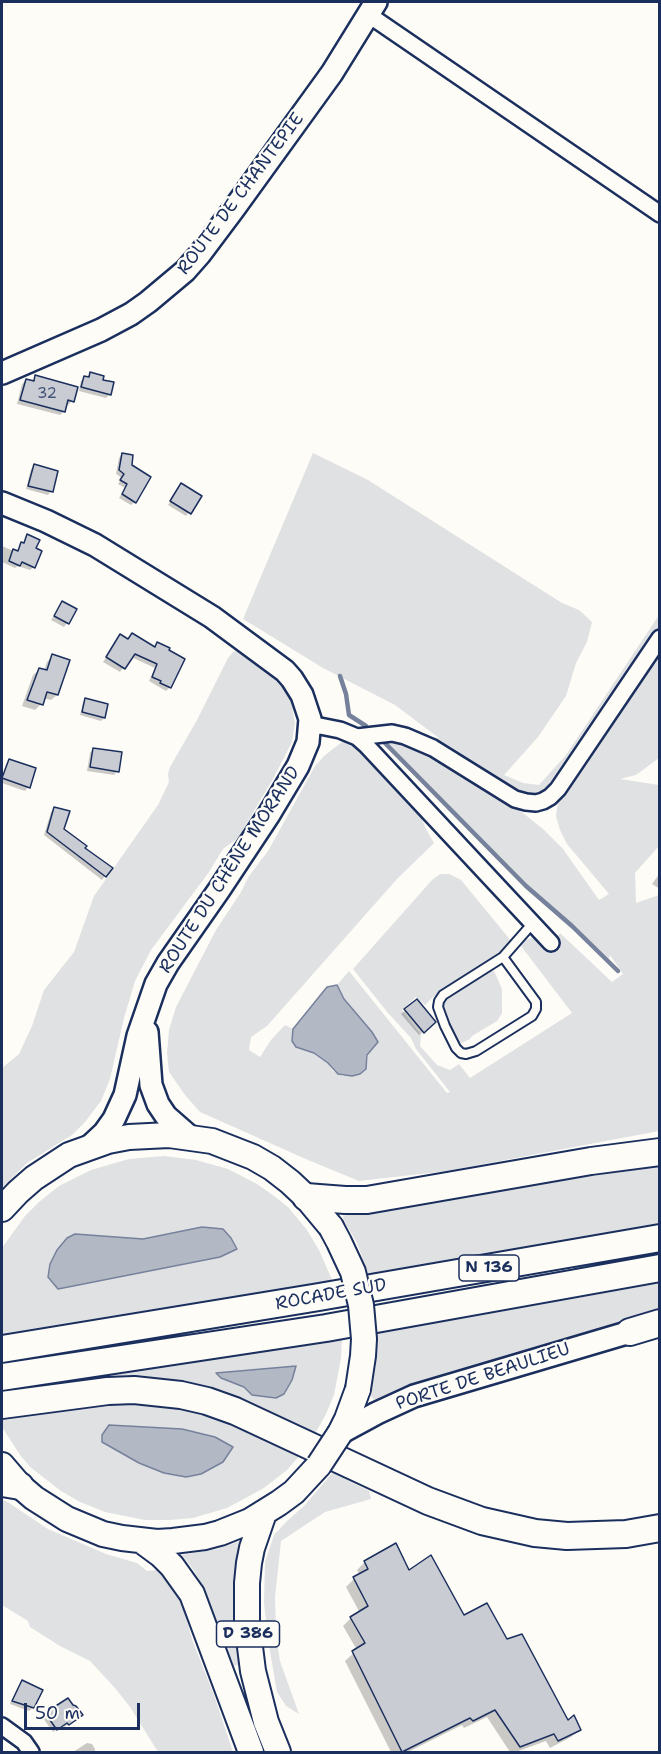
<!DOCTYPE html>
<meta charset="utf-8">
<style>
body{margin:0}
#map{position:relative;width:661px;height:1754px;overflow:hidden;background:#fdfcf7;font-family:"Shantell Sans",sans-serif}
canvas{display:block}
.frame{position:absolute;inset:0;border:3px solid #1b2f5e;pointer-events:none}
.scale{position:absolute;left:24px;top:1703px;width:116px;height:27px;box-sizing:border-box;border:3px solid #1b2f5e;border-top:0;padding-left:8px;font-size:18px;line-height:21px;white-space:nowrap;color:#1b2f5e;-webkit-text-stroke:4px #fdfcf7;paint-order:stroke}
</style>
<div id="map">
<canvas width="661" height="1754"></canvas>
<div class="frame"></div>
<div class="scale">50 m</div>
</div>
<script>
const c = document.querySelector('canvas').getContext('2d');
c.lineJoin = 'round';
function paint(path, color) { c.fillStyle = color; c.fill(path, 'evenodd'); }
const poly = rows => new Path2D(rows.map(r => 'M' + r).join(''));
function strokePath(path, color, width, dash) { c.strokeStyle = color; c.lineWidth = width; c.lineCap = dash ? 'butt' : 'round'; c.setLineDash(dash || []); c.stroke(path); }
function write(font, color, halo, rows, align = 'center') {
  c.font = font + ' "Shantell Sans",sans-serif'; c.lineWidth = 4.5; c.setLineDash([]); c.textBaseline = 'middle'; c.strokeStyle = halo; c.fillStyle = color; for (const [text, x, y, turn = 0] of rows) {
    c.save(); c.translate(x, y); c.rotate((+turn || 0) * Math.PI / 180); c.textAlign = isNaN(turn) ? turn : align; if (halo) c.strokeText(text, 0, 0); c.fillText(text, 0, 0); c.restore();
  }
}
const green = poly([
 [313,453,368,480,562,603,579,610,592,622,587,642,576,663,566,696,538,737,504,775,523,783,539,785,566,755,659,615,660,632,553,787,541,793,532,795,515,792,484,775,425,736,439,738,395,705,323,668,243,619],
 [659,644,659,758,636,775,620,779,659,785,659,846,635,873,636,903,659,895,659,1131,447,1171,359,1181,308,1160,200,1112,185,1095,169,1072,167,1053,169,1030,176,1007,216,930,241,892,249,876,268,851,315,766,324,756,342,742,351,742,413,805,420,814,426,829,434,843,397,879,267,1026,251,1037,249,1050,260,1057,271,1040,285,1025,293,1029,292,1041,296,1047,314,1053,328,1063,333,1071,342,1076,360,1074,366,1069,372,1032,344,999,337,985,349,971,447,1093,450,1092,416,1049,411,1038,388,1013,353,969,432,880,440,874,449,874,461,880,512,942,501,953,434,996,425,1005,416,997,402,1010,421,1035,420,1046,437,1065,450,1070,459,1064,470,1078,572,1013,521,946,526,940,536,936,548,950,560,933,612,982,623,974,610,955,609,959,573,925,526,884,383,739,416,745,508,801,543,829,563,849,599,900,609,894,567,844,560,830,556,816,558,801,561,791],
 [239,650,274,675,285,689,291,702,295,723,292,742,273,779,238,838,223,849,209,872,151,950,135,981,124,1018,110,1079,101,1101,85,1122,72,1135,27,1163,2,1188,2,1068,19,1054,32,1026,44,990,74,952,94,896,158,805,169,782,168,774,170,767,197,720,228,658,233,652],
 [492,970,494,971,502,989,502,1013,497,1021,472,1036,470,1039,462,1043,457,1040,444,1013,443,1006,447,998,456,992],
 [164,1156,196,1160,228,1169,257,1184,274,1196,288,1207,307,1230,319,1250,333,1282,2,1335,2,1248,25,1216,39,1202,59,1186,91,1170,129,1159],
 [202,1227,223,1229,50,1264,132,1239,143,1239],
 [659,1162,659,1223,443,1262,369,1275,356,1241,343,1220,343,1217,348,1213,370,1211],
 [659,1283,659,1316,378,1399,374,1400,370,1395,376,1365,377,1332,466,1318],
 [342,1336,341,1358,334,1395,326,1414,311,1441,236,1405,38,1394,36,1387,283,1348],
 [221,1378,292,1380,252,1395,244,1387],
 [119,1400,193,1407,302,1453,287,1470,264,1488,227,1508,193,1518,170,1520,145,1520,105,1512,80,1502,61,1491,30,1467,20,1455,2,1427,2,1414],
 [109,1425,182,1429,215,1437,164,1473,139,1463,102,1442],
 [333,1472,342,1475,347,1480,369,1491,371,1499,325,1512,281,1541,275,1597,276,1635,280,1661,299,1714,286,1706,277,1692,268,1640,264,1603,265,1562,274,1535,287,1521,304,1506],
 [2,1500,6,1501,48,1529,106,1554,137,1563,147,1571,157,1570,163,1576,176,1593,184,1611,193,1642,214,1695,233,1752,158,1752,130,1707,115,1688,90,1661,60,1646,30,1627,28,1621,2,1605],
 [240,1541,235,1571,234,1604,235,1633,240,1664,234,1666,205,1590,195,1572,182,1555,217,1549]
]);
const water = poly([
 [337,985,344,999,372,1032,378,1042,367,1055,366,1069,360,1074,352,1076,338,1074,328,1063,314,1053,296,1047,292,1041,293,1029,327,987,337,985],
 [202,1227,223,1229,231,1238,237,1249,220,1257,58,1289,48,1277,50,1264,57,1250,67,1238,75,1234,143,1239,202,1227],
 [296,1366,292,1380,284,1394,276,1398,252,1395,244,1387,221,1378,216,1373,296,1366],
 [109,1425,182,1429,215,1437,233,1447,223,1462,201,1474,186,1477,164,1473,139,1463,102,1442,102,1435,109,1425]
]);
const shadow = poly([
 [90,374,102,381,110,394,106,398,79,391,81,381],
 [35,377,72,401,68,405,66,404,63,412,60,415,17,404,22,384,26,380,31,381],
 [122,454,130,466,135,502,131,505,119,498,125,488,118,484,122,478,116,474,119,458],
 [35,466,51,491,48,495,26,489,31,469],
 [181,485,200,496,186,516,168,505],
 [28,536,34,549,34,567,30,570,18,566,15,568,2,562,2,546,16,552],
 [63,603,67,623,64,627,51,620],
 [132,635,154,648,158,644,170,687,166,691,149,681,155,668,131,657,120,672,103,662,120,636,127,640],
 [52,656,57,695,51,700,43,698,41,704,35,710,22,706,33,675,39,670,44,671,47,662],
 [86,700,104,718,101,721,80,715,83,703],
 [93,749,117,771,114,775,87,771,90,753],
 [9,761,28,787,25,791,2,783,2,777,6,765],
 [55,808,63,830,83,848,105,876,102,880,44,835,51,812],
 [660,873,660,889,652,884],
 [416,1001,431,1026,419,1035,401,1014],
 [365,1562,408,1573,464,1617,506,1641,568,1722,579,1730,571,1737,550,1748,546,1741,516,1752,510,1752,487,1717,464,1728,462,1725,408,1752,391,1752,345,1661,357,1650,343,1626,351,1618,360,1613,346,1587,354,1579,360,1575,357,1570],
 [23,1681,33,1708,29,1711,10,1704,19,1685],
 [46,1715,77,1719,64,1727,63,1725,53,1732,43,1718],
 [87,1743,92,1744,95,1749,95,1752,73,1752]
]);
const stream = poly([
 [340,676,346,694,349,715,366,726],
 [383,741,526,886,572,926,618,971]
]);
const building = poly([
 [90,372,104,376,103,380,114,382,111,395,81,387,84,376,89,377,90,372],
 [35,375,78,387,74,402,68,400,65,412,20,400,26,379,34,381,35,375],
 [122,453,133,455,132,465,151,477,136,503,122,494,127,484,120,480,124,474,119,470,122,453],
 [34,464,58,471,53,492,28,486,34,464],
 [181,483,202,496,191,514,170,501,181,483],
 [27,534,40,540,36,548,42,551,35,568,22,562,20,566,9,561,13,549,18,551,21,542,24,543,27,534],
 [62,601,77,609,69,624,54,616,62,601],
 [132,633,155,647,157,642,170,648,169,650,185,659,171,688,160,683,161,681,152,677,157,664,135,654,125,669,106,657,120,634,128,639,132,633],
 [52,654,70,660,58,695,47,692,43,705,27,700,39,668,47,670,52,654],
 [85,698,108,704,105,718,82,712,85,698],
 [93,748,122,752,119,772,90,767,93,748],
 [9,759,36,768,30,788,2,778,9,759],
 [54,807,70,811,64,829,87,846,85,848,113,868,106,877,47,832,54,807],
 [417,999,436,1022,424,1033,404,1009,417,999],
 [396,1543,409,1570,431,1555,464,1615,487,1603,507,1639,522,1634,568,1720,574,1715,581,1730,558,1741,554,1734,520,1747,495,1710,473,1721,470,1718,402,1752,352,1651,365,1643,350,1617,368,1606,353,1577,368,1569,364,1561,396,1543],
 [22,1680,43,1690,34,1708,12,1701,22,1680],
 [68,1698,73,1705,76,1706,83,1715,69,1725,67,1723,57,1730,45,1713,68,1698]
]);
const service = poly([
 [503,957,536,1002,536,1009,532,1016,476,1051,466,1054,461,1053,456,1048,445,1026,438,1007,439,1001,443,995,503,957,532,924]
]);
const minor = poly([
 [369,15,660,214],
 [310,728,320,726,340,730,357,737,366,745,551,943],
 [357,737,392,733,405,736,433,748,515,799,526,802,536,803,543,801,550,797,558,789,660,638],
 [2,1726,24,1742,31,1752]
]);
const secondary = poly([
 [2,373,101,330,131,314,148,302,185,271,200,254,233,210,332,73,376,2],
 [2,503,46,521,95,545,212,617,285,671,292,679,302,695,310,719,308,742,298,766,268,816,219,890,168,963,156,984,138,1036,125,1095,114,1119,104,1133,89,1147],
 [147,1032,151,1085,158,1104,166,1116,190,1137],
 [340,1433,377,1413,414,1396,630,1332]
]);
const primary = poly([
 [2,1209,18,1192,34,1178,69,1155,108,1141,129,1137,169,1135,212,1141,253,1157,272,1168,290,1182,306,1197,331,1227],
 [340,1433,347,1419,358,1389],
 [2,1465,20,1486,34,1498,67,1519,103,1534,122,1538,157,1542,173,1541,205,1537,220,1533,250,1521,279,1503,294,1492,319,1465],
 [264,1513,252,1548,249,1563,247,1583,247,1623,253,1671,266,1722,278,1752],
 [142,1541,161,1555,172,1566,192,1594,251,1752]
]);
const trunk = poly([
 [306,1197,345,1200,367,1200,591,1161,660,1152],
 [630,1332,660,1323],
 [2,1349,319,1297,660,1238],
 [2,1377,326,1328,660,1268],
 [2,1405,108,1391,134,1390,181,1395,207,1401,235,1411,428,1501,482,1521,535,1533,567,1536,626,1534,660,1528],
 [2,1483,20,1486]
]);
const primaryBridge = poly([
 [331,1227,339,1242,353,1272,361,1305,364,1339,363,1356,358,1389],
 [319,1465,340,1433]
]);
const numberNames = [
 ["32",47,394]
];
const shields = [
 [489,1268,60],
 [248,1634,63]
];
const shieldNames = [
 ["N 136",489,1268],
 ["D 386",248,1634]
];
const streetNames = [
 ["ROUTE DE CHANTEPIE",241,194,-53],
 ["ROUTE DU CHÊNE MORAND",230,870,-57],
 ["ROCADE SUD",331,1295,-10],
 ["PORTE DE BEAULIEU",483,1377,-18]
];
paint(green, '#e0e1e3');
paint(water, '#b3b8c5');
strokePath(water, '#76819c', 1.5);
paint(shadow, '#0003');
strokePath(stream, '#76819c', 4.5);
paint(building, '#c9ccd3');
strokePath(building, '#1b2f5e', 1.5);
strokePath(service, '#1b2f5e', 12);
strokePath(minor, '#1b2f5e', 20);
strokePath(secondary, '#1b2f5e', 26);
strokePath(primary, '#1b2f5e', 28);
strokePath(trunk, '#1b2f5e', 30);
strokePath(service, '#fdfcf7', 8);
strokePath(minor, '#fdfcf7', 15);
strokePath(secondary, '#fdfcf7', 21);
strokePath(primary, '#fdfcf7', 24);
strokePath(trunk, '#fdfcf7', 26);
strokePath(primaryBridge, '#1b2f5e', 28, []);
strokePath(primaryBridge, '#fdfcf7', 24);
write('15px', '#46567b', null, numberNames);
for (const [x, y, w] of shields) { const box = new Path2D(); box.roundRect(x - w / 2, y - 13, w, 26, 4.5); c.fillStyle = '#fdfcf7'; c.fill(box); strokePath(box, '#1b2f5e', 1.5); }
write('bold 16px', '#1b2f5e', null, shieldNames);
write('18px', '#1b2f5e', '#fdfcf7', streetNames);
</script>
